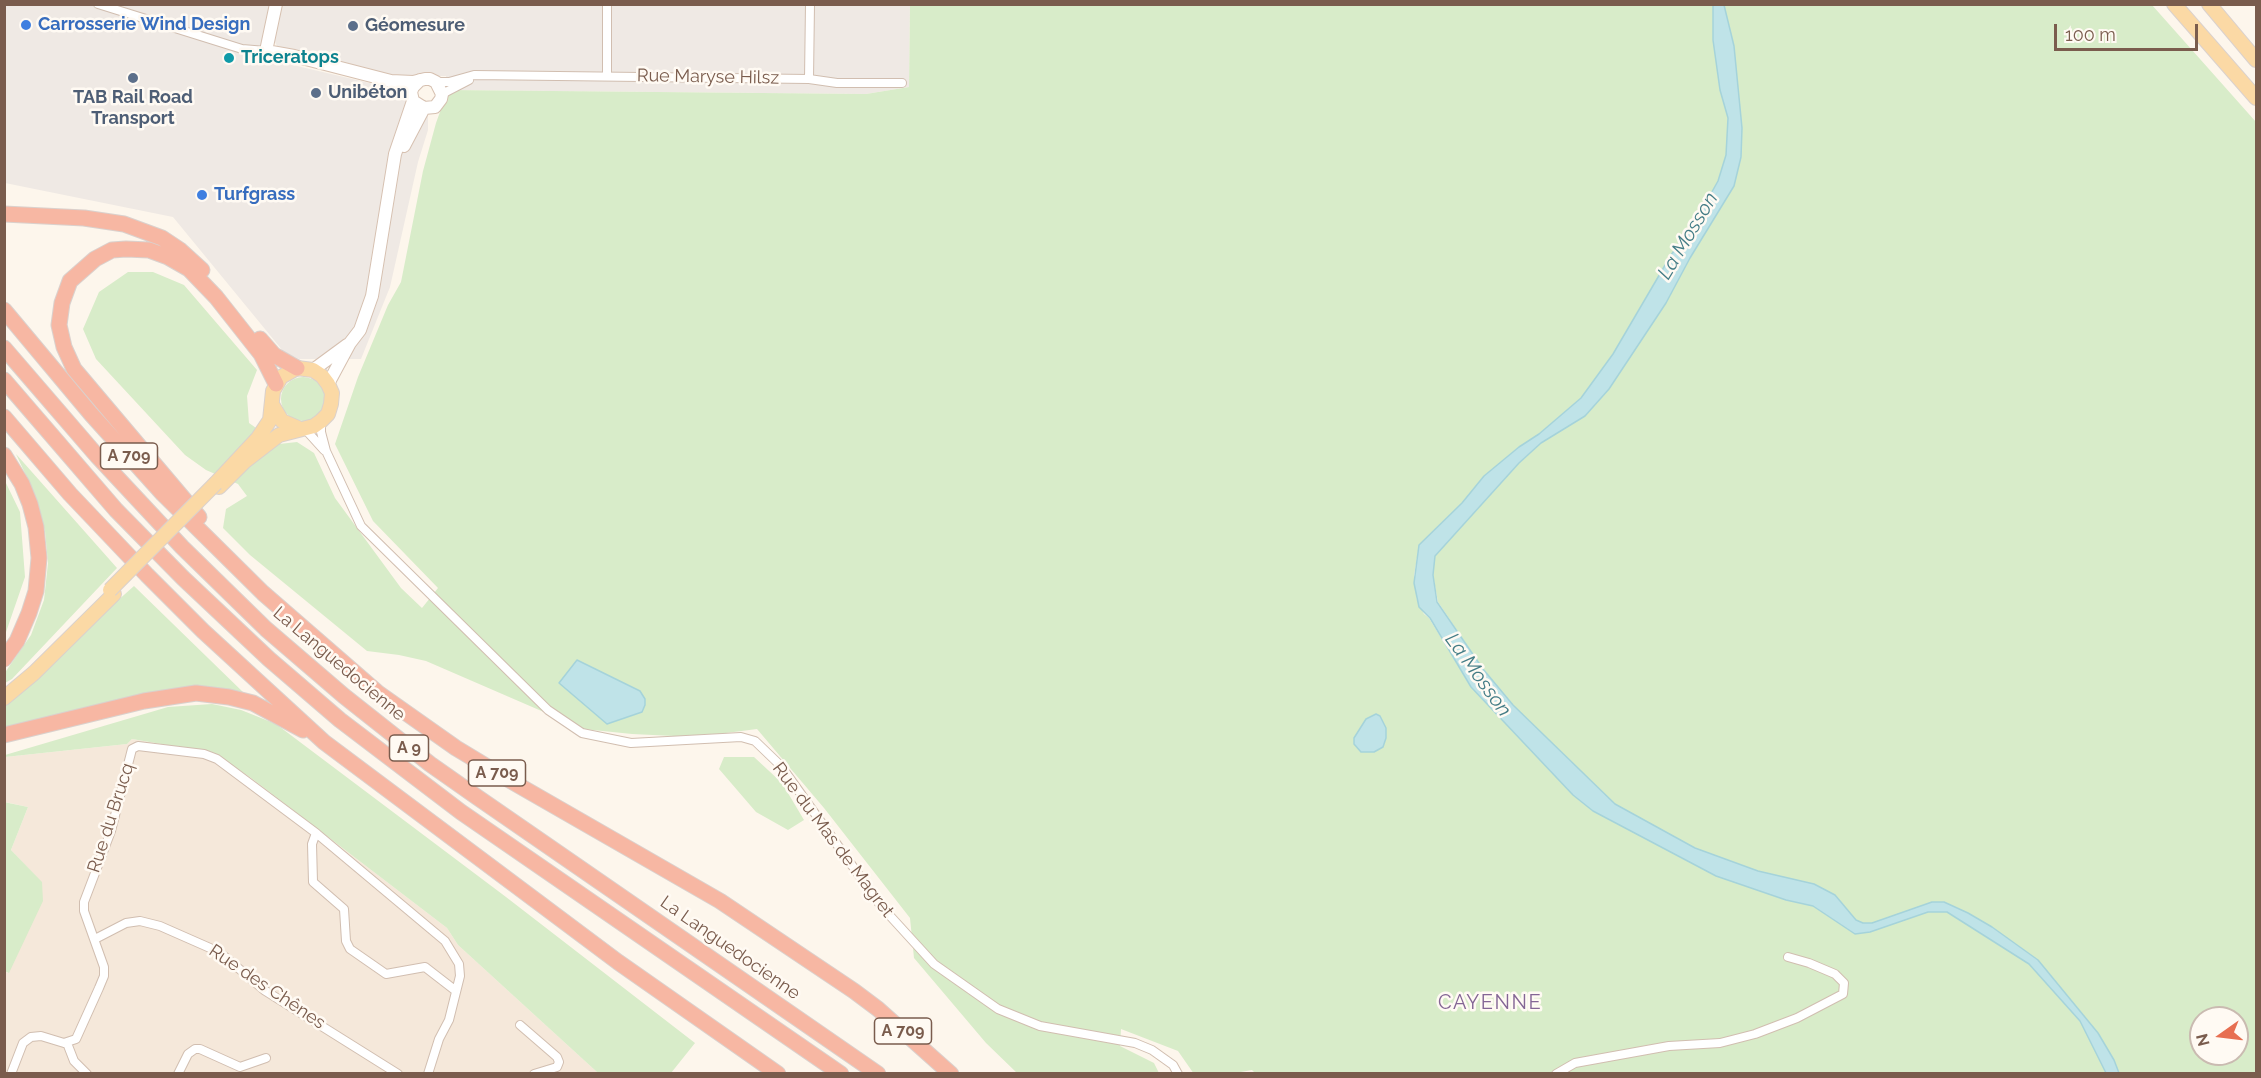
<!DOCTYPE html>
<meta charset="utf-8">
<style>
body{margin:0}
#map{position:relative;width:2261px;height:1078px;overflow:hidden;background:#fdf6ec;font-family:Raleway,sans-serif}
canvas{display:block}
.frame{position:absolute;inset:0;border:6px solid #7a5c4d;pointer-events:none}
.north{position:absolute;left:2189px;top:1006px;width:60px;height:60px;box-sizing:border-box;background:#fffaf3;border:2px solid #cabbb1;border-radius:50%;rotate:256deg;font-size:16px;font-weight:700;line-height:24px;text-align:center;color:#7a5c4d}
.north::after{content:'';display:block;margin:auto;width:21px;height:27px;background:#e76f51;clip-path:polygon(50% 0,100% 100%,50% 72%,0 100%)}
.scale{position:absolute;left:2054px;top:24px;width:144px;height:27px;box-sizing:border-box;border:3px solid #7a5c4d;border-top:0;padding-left:8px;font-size:18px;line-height:21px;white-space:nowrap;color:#7a5c4d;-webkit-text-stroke:4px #fffaf3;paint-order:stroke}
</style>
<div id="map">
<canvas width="2261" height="1078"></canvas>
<div class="frame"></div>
<div class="north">N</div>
<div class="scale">100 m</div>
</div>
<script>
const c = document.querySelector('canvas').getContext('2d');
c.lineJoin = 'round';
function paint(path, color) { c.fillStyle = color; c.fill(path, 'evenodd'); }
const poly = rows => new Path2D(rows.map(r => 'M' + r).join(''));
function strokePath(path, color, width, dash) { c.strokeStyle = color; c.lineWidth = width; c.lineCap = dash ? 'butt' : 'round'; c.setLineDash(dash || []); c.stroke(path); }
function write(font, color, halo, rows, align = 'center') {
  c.font = font + ' Raleway,sans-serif'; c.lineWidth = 5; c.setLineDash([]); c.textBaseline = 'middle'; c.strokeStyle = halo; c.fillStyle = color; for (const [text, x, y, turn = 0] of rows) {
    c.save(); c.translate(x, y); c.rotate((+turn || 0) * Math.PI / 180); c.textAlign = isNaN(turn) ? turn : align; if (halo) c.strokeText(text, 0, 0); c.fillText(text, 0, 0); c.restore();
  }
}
const residential = poly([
 [132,739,214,753,251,778,447,928,458,945,598,1073,5,1073,4,971,8,973,41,882,11,850,28,807,5,802,5,757,127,744]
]);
const industrial = poly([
 [4,5,273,5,263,58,395,89,428,116,428,130,418,162,390,287,361,359,299,359,283,351,173,217,5,183],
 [280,5,910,5,909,87,866,94,448,90,446,76,397,76,277,46,273,38]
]);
const green = poly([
 [910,5,1713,5,1713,40,1720,90,1728,118,1726,155,1718,181,1695,222,1671,255,1613,354,1581,398,1539,434,1519,447,1484,476,1462,503,1419,545,1414,576,1417,600,1424,614,1429,618,1471,687,1573,795,1593,811,1716,876,1786,900,1813,906,1855,934,1870,932,1928,912,1947,912,1959,918,2029,964,2080,1021,2106,1073,1256,1074,1252,1070,1235,1073,1194,1074,1178,1051,1121,1029,1120,1046,1154,1063,1159,1073,1017,1073,986,1043,914,958,910,918,824,808,757,729,695,737,632,734,583,729,426,661,399,655,367,651,250,555,223,528,226,509,247,496,238,484,206,470,185,455,96,359,83,329,99,292,128,272,153,272,184,285,257,370,247,396,249,423,279,444,297,442,314,453,335,498,401,588,422,608,438,588,373,521,335,444,358,377,388,305,401,282,423,171,436,123,448,90,866,94,909,87],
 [1724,5,2152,5,2256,122,2256,1073,2119,1073,2114,1060,2098,1033,2038,960,1992,927,1968,913,1944,902,1932,902,1872,923,1863,923,1856,920,1835,895,1814,884,1758,871,1695,848,1615,804,1513,705,1483,669,1438,602,1433,575,1435,556,1519,463,1541,443,1585,416,1609,389,1666,303,1690,258,1734,186,1741,157,1742,128,1734,46],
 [2201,1018,2237,1018,2237,1054,2201,1054],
 '281 399a22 22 0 1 1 44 0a22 22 0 1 1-44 0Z',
 [16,454,117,568,12,679,5,683,4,674,31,635,44,600,48,563,45,531,30,484],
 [5,481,20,512,25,577,5,635],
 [134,586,245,694,210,687,5,730,4,702],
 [212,704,241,710,276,724,506,897,695,1043,671,1073,598,1073,458,945,447,928,251,778,214,753,132,739,127,744,5,757,5,755,168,707],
 [724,757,754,757,782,783,804,820,788,830,756,812,719,769],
 [4,802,28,807,11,850,42,882,43,901,9,973,4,971]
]);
const water = poly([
 [1713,5,1724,5,1734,46,1742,128,1741,157,1734,186,1690,258,1666,303,1609,389,1585,416,1541,443,1519,463,1435,556,1433,575,1437,602,1483,669,1513,705,1615,804,1695,848,1758,871,1814,884,1835,895,1856,920,1863,923,1872,923,1932,902,1944,902,1968,913,1992,927,2038,960,2098,1033,2114,1060,2119,1073,2106,1073,2080,1021,2029,964,1947,912,1928,912,1870,932,1855,934,1813,906,1786,900,1716,876,1593,811,1573,795,1471,687,1430,618,1419,607,1414,583,1419,545,1462,503,1484,476,1519,447,1539,434,1581,398,1613,354,1671,255,1695,222,1718,181,1726,155,1728,118,1720,90,1713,40,1713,5],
 [577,660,640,691,645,699,645,705,642,712,607,724,559,683,577,660],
 [1376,714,1380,716,1386,728,1386,738,1383,747,1374,752,1361,752,1354,744,1354,738,1366,719,1376,714]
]);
const street = poly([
 [98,4,242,49,266,51],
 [607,75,607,4],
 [809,79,810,4],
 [436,82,449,82,474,75,809,79,837,83,902,83],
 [442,94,469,80],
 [321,421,321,432,326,451,361,526,548,710,582,733,631,743,741,737,755,741,781,766,881,906,934,964,998,1009,1040,1026,1135,1043,1152,1050,1173,1065,1178,1074],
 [304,428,324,450],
 [316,833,312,844,313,882,344,909,346,941,350,949,386,974,425,967,456,991],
 [95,939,126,923,140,921,160,926,210,948,224,956,264,990,398,1074],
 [520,1025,557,1057,559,1062,557,1067,534,1074],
 [67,1043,74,1061,87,1074],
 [11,1074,23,1043,31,1037,41,1036,64,1043,76,1039,99,988,104,976,104,967,84,911,84,902,111,831,132,749,138,746,204,754,217,759,316,833,445,941,459,964,460,976,449,1020,439,1039,428,1074],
 [178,1074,188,1054,195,1049,200,1049,240,1067,266,1058],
 [1556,1074,1575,1063,1669,1046,1720,1043,1755,1034,1797,1018,1843,994,1844,983,1835,974,1809,963,1788,957]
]);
const secondary = poly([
 [276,4,266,51,294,56,391,81,413,82,425,79,430,79,436,82,442,94,441,99,435,107,424,108,413,101,411,92,413,87,420,80],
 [404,146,424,108],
 [313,370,347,345],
 [328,384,350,343,360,330,372,296,395,154,413,101]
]);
const primary = poly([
 [2174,4,2256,98],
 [2209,4,2256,60],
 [273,406,282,421,298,428],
 [216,483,258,438,270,420,273,391,281,377,297,368,313,370,322,376,328,384,332,393,331,404,328,414,321,421,314,426,279,435,244,462,219,487],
 [4,698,34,673,114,594]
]);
const highway = poly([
 [4,214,84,218,124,224,162,238,180,250,202,270],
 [4,310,91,414,163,494,263,593,378,693,456,748,504,777,720,901,854,991,878,1009,951,1074],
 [260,339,274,355,297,368],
 [4,348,98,457,182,547,266,629,344,696,430,764,477,797,878,1074],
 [4,380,116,510,183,578,269,659,340,720,461,812,841,1074],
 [4,417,70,494,147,575,203,631,324,742,618,962,778,1074],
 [4,455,22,484,30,504,36,527,39,558,36,591,29,613,17,641,4,659],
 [199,517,74,369,64,347,59,325,62,303,70,281,95,259,112,250,126,249,149,250,168,257,189,269,216,297,261,354,276,384],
 [4,735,144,701,196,693,229,697,253,703,303,730]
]);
const primaryBridge = poly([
 [110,590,216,483]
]);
const markers = [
 [26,25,6,"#3f7fe0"],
 [353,26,6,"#5c6f8a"],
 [229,58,6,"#0f9aa8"],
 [133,78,6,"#5c6f8a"],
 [316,93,6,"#5c6f8a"],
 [202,195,6,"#3f7fe0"]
];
const shields = [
 [129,456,57],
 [409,748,39],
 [497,773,57],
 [903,1031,57]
];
const shieldNames = [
 ["A 709",129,456],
 ["A 9",409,748],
 ["A 709",497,773],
 ["A 709",903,1031]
];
const shopNames = [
 ["Carrosserie Wind Design",38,25],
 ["Turfgrass",214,195]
];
const serviceNames = [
 ["Géomesure",365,26],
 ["Unibéton",328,93],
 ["TAB Rail Road",133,98,"center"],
 ["Transport",133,119,"center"]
];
const cultureNames = [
 ["Triceratops",241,58]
];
const streetNames = [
 ["Rue Maryse Hilsz",708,77,1],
 ["La Languedocienne",339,664,40],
 ["Rue du Brucq",111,818,-72],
 ["Rue du Mas de Magret",833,840,53],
 ["La Languedocienne",730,948,35],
 ["Rue des Chênes",267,987,34]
];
const waterNames = [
 ["La Mosson",1688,236,-59],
 ["La Mosson",1478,675,54]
];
const neighbourhoodNames = [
 ["CAYENNE",1490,1003]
];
paint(residential, '#f5e8da');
paint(industrial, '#efe9e4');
paint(green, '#d8ecc9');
paint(water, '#bfe3e8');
strokePath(water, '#a5d3da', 1.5);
strokePath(street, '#d1beb0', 10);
strokePath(secondary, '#d6c0b0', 14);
strokePath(primary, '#dad1cd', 16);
strokePath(highway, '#dad1cd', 17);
strokePath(street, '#fff', 8);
strokePath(secondary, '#fff', 12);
strokePath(primary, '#fbd9a5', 14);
strokePath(highway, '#f7b7a3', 15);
strokePath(primaryBridge, '#dad1cd', 16, []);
strokePath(primaryBridge, '#fbd9a5', 14);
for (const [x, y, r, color] of markers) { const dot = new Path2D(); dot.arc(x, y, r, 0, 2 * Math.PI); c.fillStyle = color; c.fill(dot); strokePath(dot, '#fffaf3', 2); }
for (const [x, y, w] of shields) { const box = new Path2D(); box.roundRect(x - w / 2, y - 13, w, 26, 4.5); c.fillStyle = '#fffaf3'; c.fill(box); strokePath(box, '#7a5c4d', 1.5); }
write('bold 16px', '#7a5c4d', null, shieldNames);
write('bold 18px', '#366cbe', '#fffaf3', shopNames, 'left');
write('bold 18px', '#4e5e75', '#fffaf3', serviceNames, 'left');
write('bold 18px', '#0d838f', '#fffaf3', cultureNames, 'left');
write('18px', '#7a5c4d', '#fffaf3', streetNames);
write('italic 20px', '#437c86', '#fffaf3', waterNames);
c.letterSpacing = '1.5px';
write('20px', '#846695', '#fffaf3', neighbourhoodNames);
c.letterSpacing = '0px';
</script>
